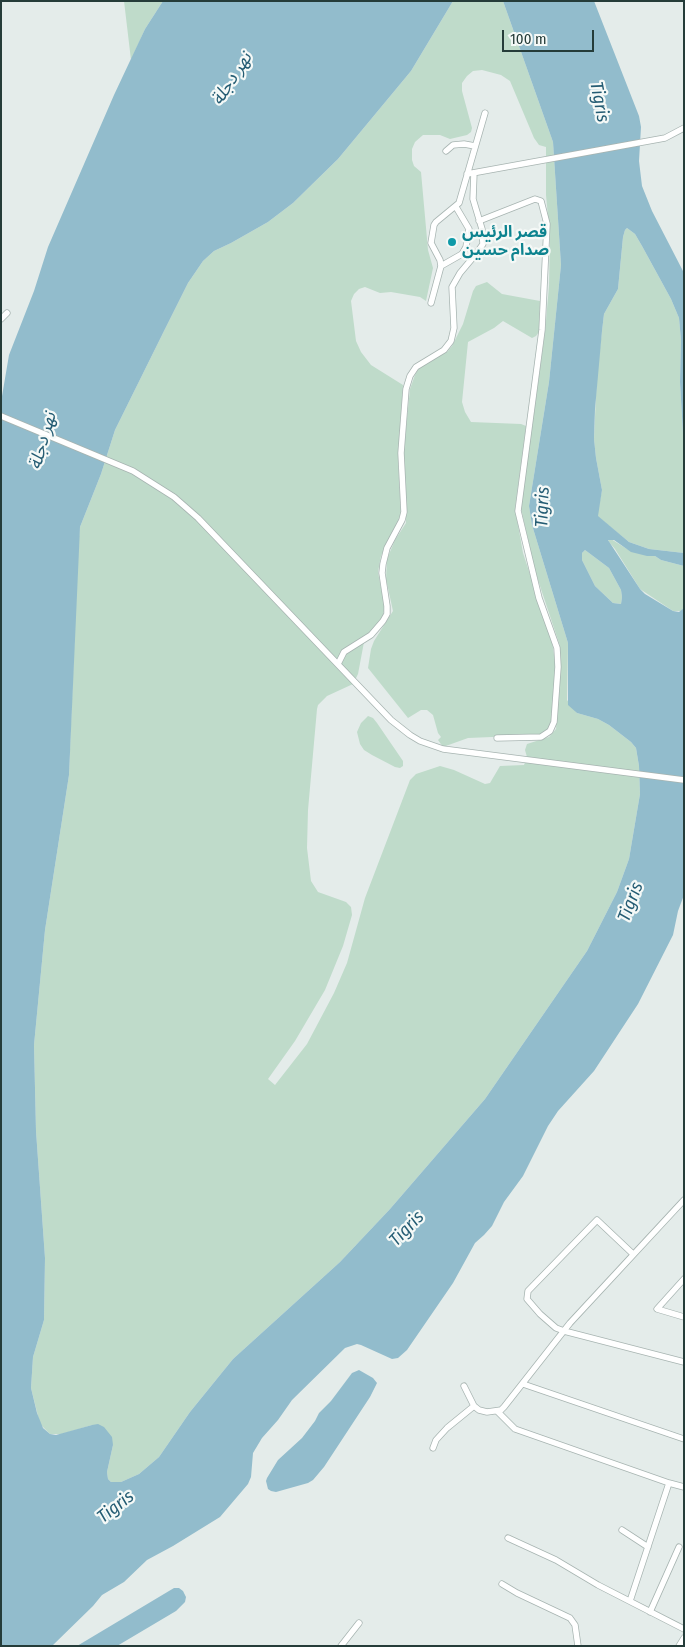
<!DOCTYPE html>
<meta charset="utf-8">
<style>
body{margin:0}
#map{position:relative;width:685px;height:1647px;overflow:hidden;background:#e4ecea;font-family:"Fira Sans Condensed",sans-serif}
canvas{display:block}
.frame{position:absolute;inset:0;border:2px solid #253c39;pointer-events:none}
.scale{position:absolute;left:502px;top:30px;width:92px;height:22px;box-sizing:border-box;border:2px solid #253c39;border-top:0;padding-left:6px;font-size:15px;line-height:18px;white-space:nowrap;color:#253c39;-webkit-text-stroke:4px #f5f9f7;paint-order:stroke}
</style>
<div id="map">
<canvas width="685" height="1647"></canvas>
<div class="frame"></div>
<div class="scale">100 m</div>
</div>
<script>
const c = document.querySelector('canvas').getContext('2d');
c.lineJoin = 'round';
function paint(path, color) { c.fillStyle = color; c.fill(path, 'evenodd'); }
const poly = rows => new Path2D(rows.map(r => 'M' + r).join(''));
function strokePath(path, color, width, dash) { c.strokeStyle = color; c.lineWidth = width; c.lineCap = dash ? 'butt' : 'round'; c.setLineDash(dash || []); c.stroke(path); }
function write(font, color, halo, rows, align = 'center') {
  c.font = font + ' "Fira Sans Condensed","Noto Sans Arabic",sans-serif'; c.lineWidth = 4.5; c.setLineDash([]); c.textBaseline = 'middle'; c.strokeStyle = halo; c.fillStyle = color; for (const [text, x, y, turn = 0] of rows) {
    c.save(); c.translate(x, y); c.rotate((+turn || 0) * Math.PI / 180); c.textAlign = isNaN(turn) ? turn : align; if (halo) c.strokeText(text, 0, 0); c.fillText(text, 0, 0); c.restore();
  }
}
const green = poly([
 [124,1,163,1,145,29,131,60],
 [453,1,503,1,553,142,561,265,549,382,529,506,532,525,568,643,567,700,577,713,598,719,609,725,631,742,636,748,639,766,640,794,629,859,617,892,587,951,485,1099,390,1209,340,1262,233,1359,190,1412,159,1457,139,1474,121,1482,111,1482,108,1479,107,1472,113,1445,92,1425,62,1434,50,1434,40,1424,31,1388,33,1357,44,1320,45,1258,36,1131,34,1045,45,930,69,775,78,546,80,527,101,474,115,430,165,329,188,283,203,261,214,251,231,243,268,222,293,203,338,159,411,71],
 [482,70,501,75,510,81,534,138,539,145,546,147,546,195,550,238,549,286,545,332,521,508,535,571,560,646,560,658,556,729,549,737,527,744,525,750,527,757,524,765,500,766,490,783,485,784,454,770,440,766,416,774,410,780,365,898,347,963,334,993,307,1044,275,1085,268,1079,295,1041,325,990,343,946,352,915,351,907,346,902,318,892,311,881,307,848,308,810,317,709,318,705,327,696,353,684,358,674,364,642,382,618,385,608,378,572,381,556,401,514,398,460,403,385,371,365,361,352,356,341,351,301,354,294,359,289,365,287,380,293,391,292,420,297,426,301,433,268,428,250,421,172,414,166,412,160,412,149,415,142,423,135,440,135,450,139,467,135,471,132,472,128,462,91,462,83,467,76,473,71],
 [627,228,635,234,642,246,671,299,679,318,681,340,680,382,684,451,684,553,649,549,629,542,597,516,602,490,596,458,594,439,597,373,604,314,618,289,623,237,625,230],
 [487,282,502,294,540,301,539,332,536,336,532,338,503,321,494,328,468,342,462,402,465,412,471,422,521,424,526,426,515,508,523,553,552,641,554,655,556,665,551,723,548,730,540,735,468,738,443,747,438,740,441,737,438,733,433,715,427,710,421,710,408,718,368,668,371,649,374,641,393,611,386,579,387,559,395,540,406,523,403,458,410,389,415,375,419,368,448,351,452,346,463,324,473,291,476,286],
 [611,539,627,549,655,556,661,560,684,566,684,608,681,611,673,611,640,589,615,549,609,542,608,539],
 [585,550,609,568,621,590,622,597,621,604,613,603,595,586,582,560,582,553],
 [368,716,373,718,377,723,403,761,403,766,400,768,395,767,372,755,364,750,360,744,357,732,361,723]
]);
const water = poly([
 [163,1,453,1,411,71,338,159,293,203,268,222,231,243,214,251,203,261,188,283,165,329,115,430,101,474,80,527,69,775,45,930,34,1045,36,1131,45,1258,44,1320,33,1357,31,1388,37,1413,43,1428,50,1434,56,1435,92,1425,98,1424,104,1427,112,1437,113,1445,107,1472,108,1479,111,1482,121,1482,139,1474,159,1457,190,1412,233,1359,340,1262,390,1209,485,1099,587,951,617,892,629,859,640,794,639,766,636,748,631,742,609,725,598,719,577,713,568,705,568,643,532,525,529,506,549,382,561,265,553,142,503,1,594,1,639,116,641,127,639,161,642,186,652,211,684,273,684,451,680,382,681,340,679,318,671,299,642,246,635,234,627,228,625,230,623,237,618,289,604,314,602,331,595,409,594,439,596,458,602,490,598,516,629,542,649,549,684,553,684,566,661,560,655,556,647,556,631,552,614,540,608,540,640,589,645,594,673,611,679,612,684,608,684,895,678,911,673,935,638,1004,594,1071,558,1111,548,1126,523,1176,504,1202,492,1226,484,1235,475,1243,453,1283,407,1350,398,1358,392,1359,361,1345,357,1344,345,1348,292,1400,278,1420,262,1438,253,1453,251,1477,248,1484,220,1517,173,1546,147,1560,124,1582,102,1595,93,1606,52,1646,1,1646,1,402,9,355,34,291,48,247,114,95,145,29],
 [585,550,609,568,621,590,622,597,621,604,613,603,595,586,582,560,582,553],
 [359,1370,373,1378,377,1383,370,1397,324,1467,313,1480,308,1483,276,1492,271,1491,268,1489,266,1481,267,1478,278,1460,302,1438,315,1421,319,1413,331,1401,352,1373],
 [174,1588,179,1588,183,1591,186,1597,185,1602,176,1611,117,1646,77,1646]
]);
const street = poly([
 [446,151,453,145,464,144,475,146],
 [467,174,665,138,684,128],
 [479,221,535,199,541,201,547,224,542,330,518,511,539,598,557,648,558,667,554,722,550,731,541,737,497,738],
 [441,266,462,254,466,247,469,229,456,207],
 [431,303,441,266,440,260,431,243,434,225,436,222,459,203,485,113],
 [1,319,7,313],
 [1,416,133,471,174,497,198,518,391,720,410,735,420,741,443,749,684,780],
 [338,664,344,652,371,635,383,621,387,614,387,606,382,573,383,564,387,548,402,520,404,512,401,453,406,389,410,376,416,367,444,350,451,341,454,328,452,287,460,273,476,254,483,244,482,229,473,199,474,173],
 [633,1254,597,1220,528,1291,527,1299,540,1314,556,1328,564,1331,684,1362],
 [684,1279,657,1309,684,1317],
 [523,1384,684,1439],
 [464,1386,474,1406,479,1410,487,1412,501,1410,504,1407,570,1323,684,1200],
 [497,1411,515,1429,669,1483,630,1601],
 [433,1448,436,1440,447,1428,474,1406],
 [669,1483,684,1487],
 [622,1530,648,1547],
 [508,1538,556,1560,598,1585,684,1629],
 [502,1584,517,1593,570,1618,575,1625,578,1646],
 [650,1612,679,1547],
 [341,1646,359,1623],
 [679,1646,684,1638]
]);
const markers = [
 [452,242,5,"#0f9aa8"]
];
const cultureNames = [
 ["قصر الرئيس",462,233],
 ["صدام حسين",462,251]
];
const waterNames = [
 ["نهر دجلة",232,79,-57],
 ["Tigris",599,102,79],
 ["نهر دجلة",43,441,-74],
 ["Tigris",543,507,-88],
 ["Tigris",631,902,-69],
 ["Tigris",407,1229,-46],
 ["Tigris",116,1507,-38]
];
paint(green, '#bfdbca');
paint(water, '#92bccc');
strokePath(street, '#a7b4b1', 7);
strokePath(street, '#fff', 5.5);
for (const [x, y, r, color] of markers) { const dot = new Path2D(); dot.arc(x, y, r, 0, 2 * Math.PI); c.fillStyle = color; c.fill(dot); strokePath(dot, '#f5f9f7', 2); }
write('bold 16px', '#0d838f', '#f5f9f7', cultureNames, 'left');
write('italic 18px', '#245c73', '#f5f9f7', waterNames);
</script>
